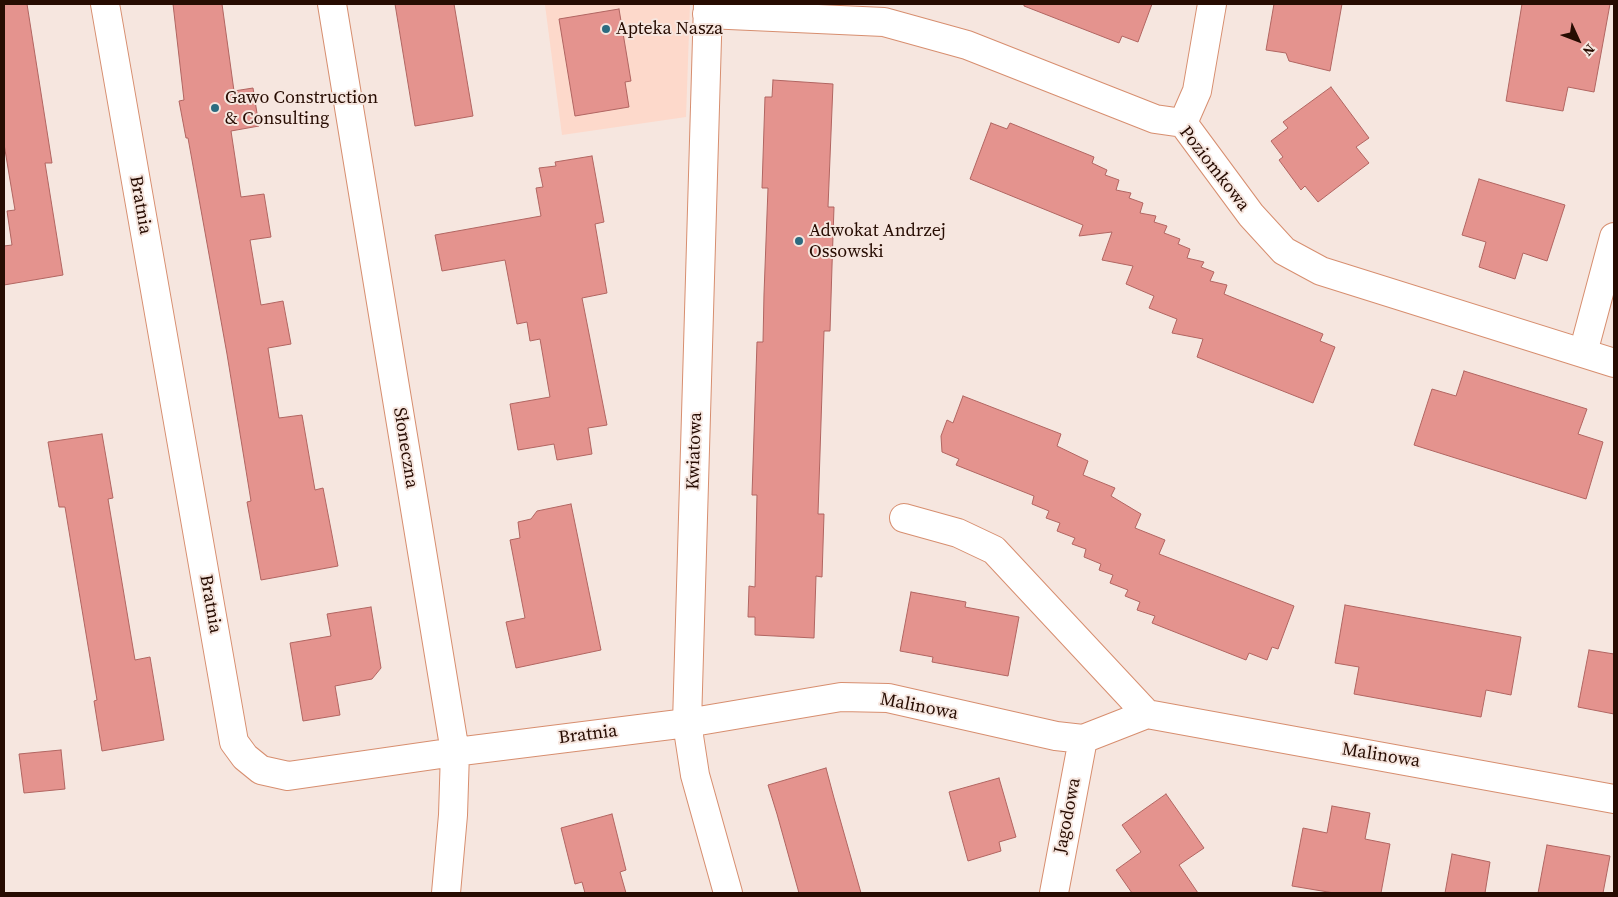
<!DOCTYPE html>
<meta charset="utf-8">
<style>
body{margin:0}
#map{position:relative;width:1618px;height:897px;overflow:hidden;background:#f6e6df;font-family:"Source Serif 4",serif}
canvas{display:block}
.frame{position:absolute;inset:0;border:5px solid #270c02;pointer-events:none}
.north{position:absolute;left:1553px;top:15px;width:50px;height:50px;-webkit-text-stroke:4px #f6e6df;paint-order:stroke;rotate:133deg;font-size:14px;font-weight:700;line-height:20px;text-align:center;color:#270c02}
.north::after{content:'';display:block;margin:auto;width:18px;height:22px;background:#270c02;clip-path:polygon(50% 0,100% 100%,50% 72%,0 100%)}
</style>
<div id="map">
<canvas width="1618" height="897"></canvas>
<div class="frame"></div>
<div class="north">N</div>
</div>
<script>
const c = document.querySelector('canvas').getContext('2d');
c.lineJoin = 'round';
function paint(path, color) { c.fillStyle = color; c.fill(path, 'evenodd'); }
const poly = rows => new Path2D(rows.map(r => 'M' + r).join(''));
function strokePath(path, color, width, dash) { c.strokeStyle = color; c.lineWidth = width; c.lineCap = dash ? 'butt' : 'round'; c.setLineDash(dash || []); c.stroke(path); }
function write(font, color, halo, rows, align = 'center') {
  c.font = font + ' "Source Serif 4",serif'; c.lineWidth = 4; c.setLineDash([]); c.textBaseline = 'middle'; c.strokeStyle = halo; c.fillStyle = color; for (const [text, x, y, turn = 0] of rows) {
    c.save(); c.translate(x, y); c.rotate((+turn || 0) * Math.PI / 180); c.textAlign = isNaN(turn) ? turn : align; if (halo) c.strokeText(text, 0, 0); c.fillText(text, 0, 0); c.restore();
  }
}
const built = poly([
 [553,4,690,4,686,117,562,135,545,5]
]);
const building = poly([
 [4,4,27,4,52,163,45,163,63,275,4,285,4,246,12,245,7,211,15,210,4,144,4,4],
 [173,4,222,4,234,91,253,88,259,126,231,131,241,197,264,194,271,237,250,240,261,305,283,301,291,344,268,348,279,418,302,415,315,490,323,488,338,566,261,580,247,502,251,501,227,354,188,138,186,138,179,101,184,100,173,4],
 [395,4,454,4,473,116,415,126,395,4],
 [1024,4,1152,4,1138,42,1122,36,1119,43,1024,6,1024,4],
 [1274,4,1342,4,1330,71,1289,61,1286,53,1266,50,1274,4],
 [1522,4,1610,4,1594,92,1568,87,1563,111,1506,101,1522,4],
 [619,9,631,81,625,82,629,107,575,116,559,19,619,9],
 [773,80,833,84,828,207,834,207,832,266,830,331,824,331,818,514,824,514,822,577,816,576,814,638,755,635,755,617,748,617,749,586,755,587,757,495,752,495,757,342,763,342,764,294,768,188,762,188,765,97,772,97,773,80],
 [1331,87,1369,138,1356,147,1369,163,1318,202,1305,186,1301,190,1279,160,1283,157,1271,141,1288,128,1283,122,1331,87],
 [991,123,1007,129,1010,123,1094,157,1092,163,1107,170,1105,175,1119,180,1116,190,1131,193,1129,198,1143,203,1140,213,1156,216,1154,222,1167,226,1164,233,1180,239,1178,244,1190,249,1187,258,1204,262,1201,267,1214,272,1210,281,1227,285,1224,294,1323,334,1320,341,1335,347,1313,403,1197,357,1203,339,1172,333,1177,319,1149,308,1154,296,1126,284,1133,266,1102,260,1112,232,1079,236,1083,225,970,179,991,123],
 [592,156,604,222,595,224,607,293,582,298,607,425,588,428,592,454,557,460,554,444,518,450,510,404,550,397,540,339,530,341,527,322,517,324,505,260,442,271,435,235,541,216,536,188,543,187,539,168,556,166,555,162,592,156],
 [1479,179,1565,205,1547,261,1523,253,1515,279,1479,267,1486,242,1462,235,1479,179],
 [1464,371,1587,409,1578,434,1603,442,1586,499,1414,445,1432,389,1456,396,1464,371],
 [963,396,1061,434,1057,446,1088,461,1083,475,1115,488,1111,496,1141,514,1135,528,1165,540,1159,554,1294,606,1278,649,1272,647,1267,660,1249,653,1246,660,1152,623,1155,616,1137,610,1140,602,1125,596,1128,590,1110,583,1113,575,1099,570,1101,564,1084,557,1086,549,1072,544,1075,538,1057,531,1060,523,1046,518,1049,511,1032,504,1034,496,956,465,959,459,942,452,941,436,947,420,953,423,963,396],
 [102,434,113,498,108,499,135,660,150,657,164,740,102,751,94,701,97,700,65,507,59,507,48,442,102,434],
 [571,504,601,650,516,668,506,622,525,618,510,540,520,538,518,522,531,519,537,511,571,504],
 [911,592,966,602,965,607,1019,617,1008,676,932,662,933,657,900,651,911,592],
 [1345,605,1521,637,1511,695,1486,690,1481,717,1354,694,1359,667,1335,663,1345,605],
 [371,607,381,668,372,679,335,686,340,715,303,721,290,643,331,636,327,614,371,607],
 [1589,650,1614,654,1614,714,1578,707,1589,650],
 [61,750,65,789,24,793,19,754,61,750],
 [826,768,834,798,861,893,799,893,777,814,768,785,826,768],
 [999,778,1016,837,999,842,1001,851,968,861,949,792,999,778],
 [1166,794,1204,848,1179,865,1198,893,1132,893,1116,870,1141,852,1122,825,1166,794],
 [1332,806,1370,813,1365,839,1390,844,1381,893,1334,893,1292,886,1303,828,1327,833,1332,806],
 [612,814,626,870,620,872,626,893,585,893,582,882,575,884,561,828,612,814],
 [1547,845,1610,856,1603,893,1538,893,1547,845],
 [1452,854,1490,862,1485,893,1445,893,1452,854]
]);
const street = poly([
 [105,4,234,742,245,757,261,770,288,776,455,752,687,723,841,697,888,698,1056,736,1083,739,1147,714,1614,799],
 [332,4,455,752,453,815,446,893],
 [708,4,687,723,695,775,728,893],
 [707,14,884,22,967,45,1155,119,1183,123,1251,215,1284,251,1321,271,1614,363],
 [1183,123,1197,91,1212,4],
 [1583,353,1614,237],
 [904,518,958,533,994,550,1147,714],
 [1054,893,1083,739]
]);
const markers = [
 [606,29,5,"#2c6b80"],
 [215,108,5,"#2c6b80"],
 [799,241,5,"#2c6b80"]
];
const poiNames = [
 ["Apteka Nasza",616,29],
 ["Gawo Construction",225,98],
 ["& Consulting",225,119],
 ["Adwokat Andrzej",809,231],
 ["Ossowski",809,252]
];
const streetNames = [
 ["Poziomkowa",1214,169,52],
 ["Bratnia",140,205,80],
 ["Słoneczna",405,448,81],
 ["Kwiatowa",695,451,-88],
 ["Bratnia",210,604,80],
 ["Malinowa",919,707,11],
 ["Bratnia",588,735,-7],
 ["Malinowa",1381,756,9],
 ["Jagodowa",1068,816,-79]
];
paint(built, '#fdd9cb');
paint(building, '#e4938e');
strokePath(building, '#b16561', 1);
strokePath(street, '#d78e6f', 30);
strokePath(street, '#fff', 28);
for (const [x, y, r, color] of markers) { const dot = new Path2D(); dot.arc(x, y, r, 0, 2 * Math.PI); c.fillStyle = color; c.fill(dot); strokePath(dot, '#f6e6df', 2); }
write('18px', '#270c02', '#f6e6df', poiNames, 'left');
write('18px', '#270c02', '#f6e6df', streetNames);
</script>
